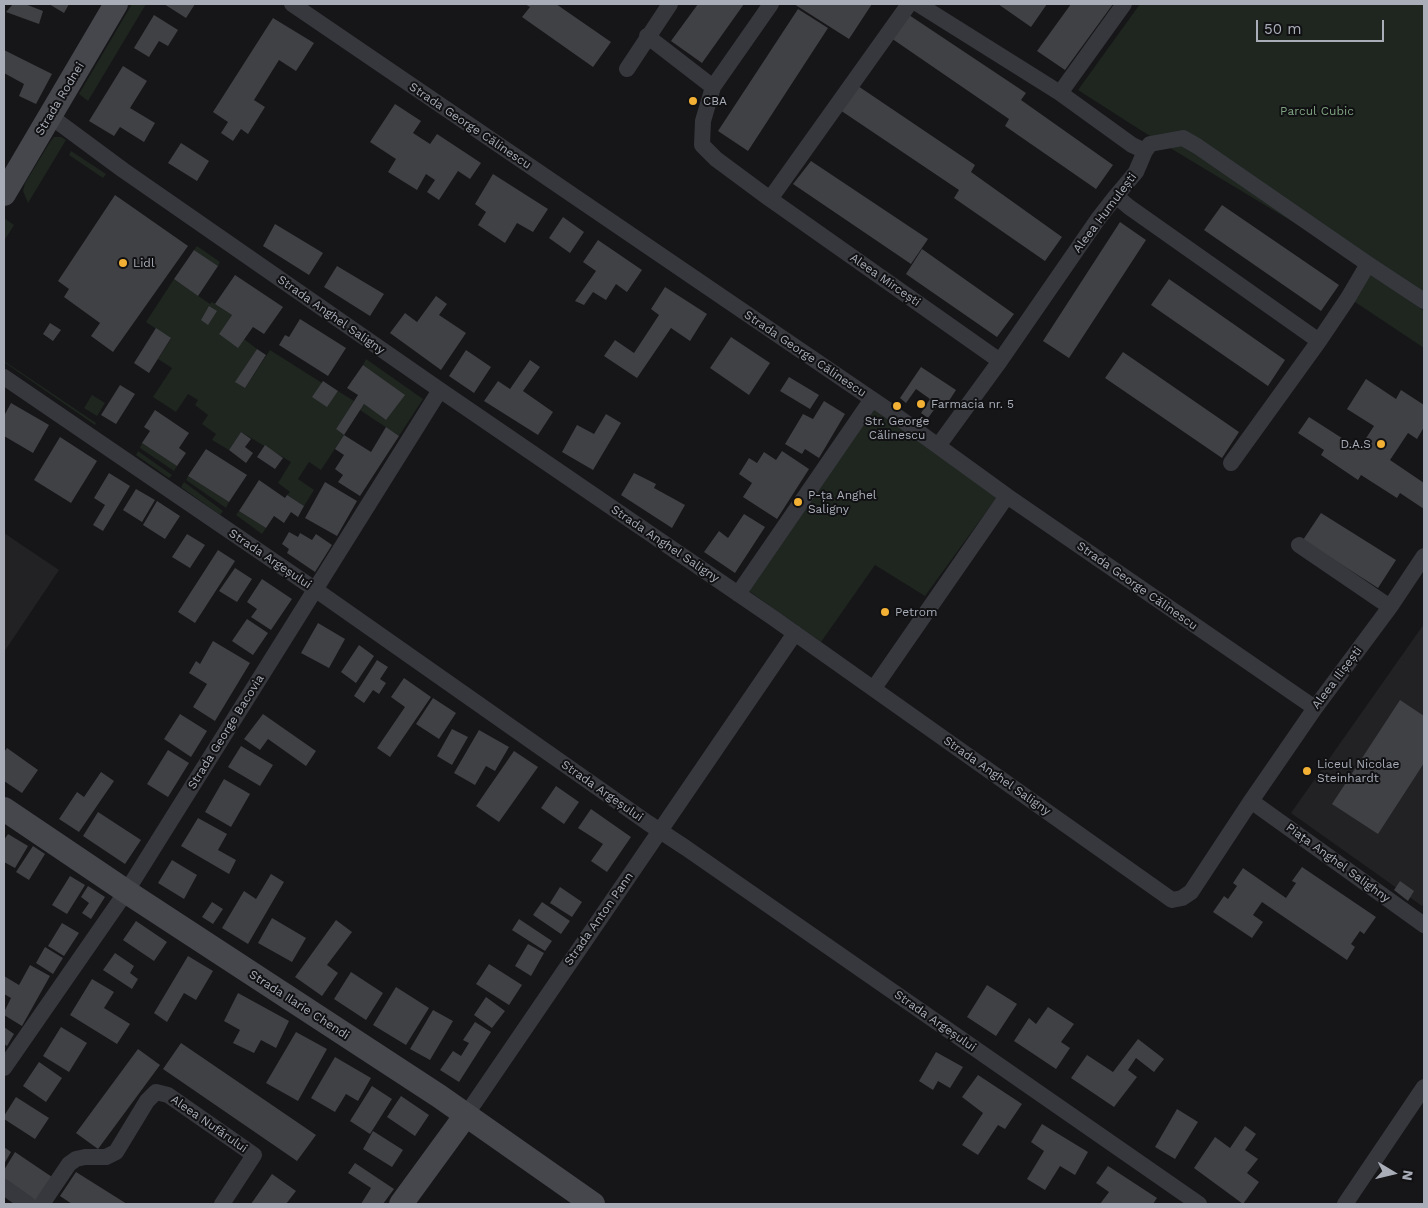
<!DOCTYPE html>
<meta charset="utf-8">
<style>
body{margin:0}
#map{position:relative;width:1428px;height:1208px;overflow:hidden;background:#161618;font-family:"Work Sans",sans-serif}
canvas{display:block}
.frame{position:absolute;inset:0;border:5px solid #a8adb8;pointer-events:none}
.north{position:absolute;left:1368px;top:1148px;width:50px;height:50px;-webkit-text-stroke:4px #111113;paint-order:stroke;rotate:99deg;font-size:14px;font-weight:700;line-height:20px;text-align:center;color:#a8adb8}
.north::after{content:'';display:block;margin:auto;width:18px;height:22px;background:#a8adb8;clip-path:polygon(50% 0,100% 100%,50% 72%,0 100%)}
.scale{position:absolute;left:1256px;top:20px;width:128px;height:22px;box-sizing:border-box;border:2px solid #a8adb8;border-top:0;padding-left:6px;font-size:15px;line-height:18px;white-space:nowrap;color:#a8adb8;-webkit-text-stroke:4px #111113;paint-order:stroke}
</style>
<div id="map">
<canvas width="1428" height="1208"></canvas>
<div class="frame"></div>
<div class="north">N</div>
<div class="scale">50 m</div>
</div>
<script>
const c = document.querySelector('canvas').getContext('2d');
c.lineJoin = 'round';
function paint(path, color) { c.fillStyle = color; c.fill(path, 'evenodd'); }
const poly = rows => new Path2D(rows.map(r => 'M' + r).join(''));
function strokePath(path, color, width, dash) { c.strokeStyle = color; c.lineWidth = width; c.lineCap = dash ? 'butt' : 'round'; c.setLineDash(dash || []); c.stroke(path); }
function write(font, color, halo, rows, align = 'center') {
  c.font = font + ' "Work Sans",sans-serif'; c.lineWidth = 4; c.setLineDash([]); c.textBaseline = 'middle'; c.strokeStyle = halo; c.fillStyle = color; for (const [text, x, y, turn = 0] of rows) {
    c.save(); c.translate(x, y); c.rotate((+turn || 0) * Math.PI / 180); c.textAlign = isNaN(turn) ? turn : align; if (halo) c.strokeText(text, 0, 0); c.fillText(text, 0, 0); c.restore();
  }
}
const built = poly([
 [4,533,59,570,4,652],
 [1424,624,1424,903,1422,906,1291,813]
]);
const green = poly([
 [132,4,146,4,88,101,79,94],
 [1140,4,1424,4,1424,301,1142,131,1078,90],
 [54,137,61,137,66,140,28,203,23,191,25,183,50,142],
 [71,151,106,174,103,178,69,155],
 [4,218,14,225,4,241],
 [197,246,220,262,218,266,194,250],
 [1368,272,1424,311,1424,348,1352,300],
 [174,279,210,304,212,302,232,315,219,334,244,339,257,349,236,382,245,388,270,350,322,383,313,397,327,406,338,391,354,401,336,429,344,435,321,470,309,462,298,479,314,490,304,506,287,495,290,492,278,483,291,462,241,432,229,450,212,440,216,434,202,424,208,415,195,405,198,400,188,394,176,412,153,397,172,368,158,359,171,339,146,322],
 [366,359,423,399,399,436,360,410,364,404,386,420,404,395,363,365],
 [4,361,96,423,95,425,4,362],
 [92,395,105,403,97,416,84,408],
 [873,408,997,497,925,596,875,565,821,642,746,589],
 [142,443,177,466,174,471,140,448],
 [138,451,172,475,169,478,136,455],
 [188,476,229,502,226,508,186,480],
 [184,482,223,511,220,515,181,487],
 [239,511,266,528,262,534,236,515]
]);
const building = poly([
 [13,4,25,4,43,11,39,24,6,12],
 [49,4,69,4,64,13],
 [164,4,195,4,186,18],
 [525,4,556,4,611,42,593,67,522,17,530,7],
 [698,4,744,4,702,63,671,41],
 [794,4,872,4,849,39],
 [998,4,1047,4,1031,27],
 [1071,4,1113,4,1065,70,1037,51],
 [798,9,828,28,748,151,718,131],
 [154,15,178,30,168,46,159,41,149,57,134,48],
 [909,15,1026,93,1021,100,1113,165,1096,189,1005,126,1009,119,891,38],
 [273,18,314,43,296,71,279,60,254,100,265,107,248,134,241,129,233,141,221,133,228,122,213,112],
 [4,50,52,74,36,104,19,96,24,84,4,73],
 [123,66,147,81,130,108,155,123,144,142,120,127,114,136,89,121],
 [858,86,975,165,971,172,1062,237,1045,261,954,198,959,190,840,110],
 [395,104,421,121,413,133,430,144,437,134,481,163,470,179,458,171,439,200,427,192,435,180,426,174,417,190,388,172,396,159,370,142],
 [181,143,209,161,197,181,168,163],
 [811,161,928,239,911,264,793,184],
 [493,174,548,209,533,232,517,223,505,243,478,225,486,212,475,204],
 [115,195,188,246,113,352,91,336,100,323,64,297,69,289,58,281],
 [1222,205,1339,285,1321,311,1204,230],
 [563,217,584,232,570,253,549,238],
 [1120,222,1146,240,1069,358,1043,341],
 [275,224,323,253,309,275,263,246],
 [598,240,642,270,627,292,616,284,606,300,593,292,584,305,575,301,596,271,583,262],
 [922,249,1014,314,997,337,906,274],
 [194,250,218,266,198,296,174,279],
 [337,266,384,294,370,316,324,287],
 [235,275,283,307,264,334,253,327,238,348,219,334,232,315,215,304],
 [1169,279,1285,360,1268,386,1151,305],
 [665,287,707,314,690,341,671,328,637,378,604,356,615,340,634,353,659,315,651,309],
 [436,296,447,304,439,315,466,333,441,370,390,333,405,313,417,322],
 [209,306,217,311,208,325,201,320],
 [300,319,346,348,328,376,279,345,285,335,289,337],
 [50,323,61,330,53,341,43,334],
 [156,328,171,338,149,373,134,363],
 [731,337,770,363,749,395,710,368],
 [257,349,266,355,245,388,235,382],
 [466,350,491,367,474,393,449,376],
 [1123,352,1239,432,1222,458,1105,378],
 [530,360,540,367,523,391,553,412,538,435,484,401,498,381,510,389],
 [363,365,405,395,386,420,364,404,344,435,336,429,358,395,347,388],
 [921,367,956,390,945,407,939,403,928,418,921,413,930,399,916,389,906,403,900,398],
 [789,377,819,395,810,409,780,391],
 [1366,379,1396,399,1401,390,1424,405,1424,427,1417,439,1408,433,1390,460,1424,483,1424,509,1400,493,1397,498,1361,475,1358,480,1321,455,1324,450,1298,433,1309,417,1359,449,1374,426,1347,409],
 [323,381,338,391,327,407,312,397],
 [120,385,135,394,116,424,101,415],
 [824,401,845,414,819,458,805,449,802,454,785,444,803,414,813,419],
 [11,403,49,425,33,453,4,436,4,416],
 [155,410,189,433,179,448,186,453,177,466,142,443,150,431,144,427],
 [606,414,621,423,593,470,562,452,577,425,594,434],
 [386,427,399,436,360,496,338,482,343,475,335,469,344,455,335,449,344,435,371,452],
 [241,432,251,439,245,447,253,453,246,463,229,450],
 [60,437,97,461,71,503,34,480],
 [265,445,283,458,275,469,257,457],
 [206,449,247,475,229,502,188,476],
 [782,451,809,469,777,519,743,497,752,483,739,474,749,458,757,463,764,452,776,460],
 [109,473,130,486,103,531,93,525,105,505,94,498],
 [634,473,656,484,654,488,685,505,672,528,621,495],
 [259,480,285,498,287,495,304,506,298,517,291,512,284,523,274,516,266,528,239,511],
 [325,482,357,501,337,536,305,518],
 [136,489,155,500,142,522,123,510],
 [157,501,180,516,165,539,143,525],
 [1321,513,1396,560,1378,588,1303,540],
 [744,514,765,527,735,573,704,552,719,531,728,538],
 [289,532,298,537,300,533,312,540,316,534,332,545,315,572,287,553,289,549,282,544],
 [187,534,205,545,190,568,172,557],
 [218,550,235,561,195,623,178,612],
 [235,568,252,579,237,602,219,591],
 [262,579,292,599,271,630,251,617,257,609,247,602],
 [247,619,268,633,253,655,232,641],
 [318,623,345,639,329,668,301,653],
 [213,641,250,663,215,721,193,707,207,684,189,673,196,661,200,664],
 [359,645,374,656,356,683,341,672],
 [377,660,388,667,380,679,386,683,379,694,373,690,364,703,354,696],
 [404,678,431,697,390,757,377,748,405,707,391,697],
 [433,698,456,713,439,739,416,724],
 [1400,700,1424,716,1424,763,1378,834,1332,804],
 [180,714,207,731,191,757,164,739],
 [263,714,316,751,306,766,268,739,260,750,244,739],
 [452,729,468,737,452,765,437,756],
 [479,730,509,747,495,771,486,766,475,785,454,773],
 [241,746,273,765,260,786,228,767],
 [7,748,38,770,22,793,4,781,4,752],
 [168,750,189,763,168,797,147,784],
 [514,751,538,767,499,822,476,806],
 [101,772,114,781,79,832,59,819,77,792,84,797],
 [224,779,250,794,231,827,205,812],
 [556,786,579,802,564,824,541,808],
 [591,809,631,837,607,872,591,861,603,844,578,828],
 [98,812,141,840,125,864,83,836],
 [198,818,227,834,218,850,236,860,229,874,181,846],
 [8,834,28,846,15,868,4,862,4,840],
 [33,846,45,854,29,880,16,872],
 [172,860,197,875,184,899,158,883],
 [1302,867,1376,917,1364,934,1360,931,1351,944,1355,947,1347,960,1262,902,1253,915,1263,922,1252,938,1213,912,1224,896,1228,899,1237,886,1233,883,1243,868,1286,898,1296,883,1292,881],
 [271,874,284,882,248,944,222,928,244,891,256,899],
 [70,876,85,885,67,914,52,905],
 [1400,881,1414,891,1408,901,1394,890],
 [88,886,105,897,91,919,82,913,89,903,81,897],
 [560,887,582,902,572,917,550,903],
 [212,902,223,909,213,924,202,917],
 [542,902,570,921,561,934,533,915],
 [272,918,306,938,292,962,258,943],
 [519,919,552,941,545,951,512,930],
 [336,920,352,932,327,965,338,973,322,996,295,977],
 [136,921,167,942,154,961,123,940],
 [62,923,79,933,64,956,48,946],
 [528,944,544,953,531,976,515,966],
 [45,947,63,958,53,974,36,963],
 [115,953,134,966,130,973,138,979,132,989,103,970],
 [188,956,213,971,196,1000,184,993,167,1022,154,1013],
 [489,964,522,985,509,1005,476,984],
 [30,965,50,976,22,1026,4,1015,4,1012,11,998,4,994,4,976,19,985],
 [351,972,383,993,366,1020,334,999],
 [92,979,114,992,104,1008,130,1024,117,1044,70,1015],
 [987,985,1017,1004,996,1036,967,1017],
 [396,987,429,1008,406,1045,373,1025],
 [238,993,289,1021,276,1048,261,1040,254,1053,233,1043,240,1030,224,1021],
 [486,997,505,1011,492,1028,474,1015],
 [1048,1007,1074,1024,1061,1042,1070,1048,1056,1069,1014,1041,1029,1018,1036,1024],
 [433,1010,453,1021,430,1060,410,1049],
 [475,1022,491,1032,459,1082,440,1070,453,1051,461,1056,469,1043,463,1040],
 [4,1027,14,1034,7,1046,4,1044],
 [61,1027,87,1043,69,1072,43,1056],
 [296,1032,327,1049,298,1101,266,1083],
 [1138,1039,1164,1059,1154,1072,1136,1058,1128,1070,1137,1077,1114,1107,1071,1078,1087,1055,1113,1072],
 [181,1043,316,1135,297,1161,163,1069],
 [138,1049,160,1065,98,1149,76,1133],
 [936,1052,963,1067,950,1088,938,1081,933,1090,919,1081],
 [335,1057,371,1078,358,1101,346,1094,335,1112,311,1098],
 [39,1062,62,1078,46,1102,23,1086],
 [978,1075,1022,1104,1005,1129,998,1125,978,1155,962,1145,983,1113,962,1097],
 [372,1086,392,1099,370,1134,350,1121],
 [401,1096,429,1115,415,1136,387,1117],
 [16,1097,49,1118,35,1139,4,1119,4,1116],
 [1177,1109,1198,1122,1175,1159,1155,1147],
 [1042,1124,1088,1152,1075,1175,1060,1166,1045,1190,1027,1179,1044,1151,1031,1142],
 [1245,1126,1256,1134,1245,1150,1258,1159,1247,1173,1259,1182,1243,1204,1194,1168,1215,1137,1230,1148],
 [373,1131,403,1150,392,1167,363,1149],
 [4,1147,11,1152,4,1164],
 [15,1152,52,1177,35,1203,4,1181,4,1170],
 [355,1163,394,1189,383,1204,361,1204,371,1188,348,1173],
 [1108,1166,1157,1198,1153,1204,1100,1204,1109,1192,1096,1183],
 [76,1172,127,1204,72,1204,60,1196],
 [272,1174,296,1191,286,1204,251,1204]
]);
const street = poly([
 [292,4,891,412,1007,496,1315,708],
 [771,4,713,87,703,121,702,145,716,159,770,199,1000,361],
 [918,4,1060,93,1132,145,1145,151,1136,172,1116,196,1098,219,1000,361,938,446],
 [647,36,713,87],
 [627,69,670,4],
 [1060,93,1124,4],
 [50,116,123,170,440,390,772,617,1172,900,1182,898,1191,892,1251,801,1315,708,1390,607,1424,556],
 [1145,151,1150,144,1183,138,1197,146,1368,264,1424,301],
 [1116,196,1129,207,1319,341],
 [770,199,909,4],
 [4,377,316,590,648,823,686,848,1199,1204],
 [1231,463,1319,341,1348,298,1368,264],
 [1299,545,1390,607],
 [738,594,872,399],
 [874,688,1007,496],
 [1251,801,1424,925],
 [4,1068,126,892,440,390],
 [466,1115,795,633],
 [4,1187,28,1204],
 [42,1204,69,1164,76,1159,85,1157,106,1157,116,1152,147,1101,156,1092,168,1095,254,1155,222,1204],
 [1345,1204,1424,1087]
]);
const secondary = poly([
 [4,194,116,4],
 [4,809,133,896,439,1096,593,1204],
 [401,1204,466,1115]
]);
const markers = [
 [693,101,5,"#f2b134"],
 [123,263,5,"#f2b134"],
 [921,404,5,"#f2b134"],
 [897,406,5,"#f2b134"],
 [1381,444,5,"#f2b134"],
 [798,502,5,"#f2b134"],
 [885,612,5,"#f2b134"],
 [1307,771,5,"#f2b134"]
];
const streetNames = [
 ["Strada Rodnei",60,99,-59],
 ["Strada George Călinescu",470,126,34],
 ["Aleea Humulești",1105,213,-53],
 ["Aleea Mircești",885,280,35],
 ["Strada Anghel Saligny",331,315,35],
 ["Strada George Călinescu",805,354,34],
 ["Strada Anghel Saligny",665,544,34],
 ["Strada Argeșului",270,559,34],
 ["Strada George Călinescu",1137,586,35],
 ["Aleea Ilișești",1337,678,-53],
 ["Strada George Bacovia",226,732,-58],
 ["Strada Anghel Saligny",997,776,35],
 ["Strada Argeșului",602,791,35],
 ["Piața Anghel Salighny",1338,863,36],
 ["Strada Anton Pann",599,919,-55],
 ["Strada Ilarie Chendi",299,1005,33],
 ["Strada Argeșului",935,1021,35],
 ["Aleea Nufărului",209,1124,35]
];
const poiNames = [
 ["CBA",703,101],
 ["Lidl",133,263],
 ["Farmacia nr. 5",931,404],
 ["Str. George",897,421,"center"],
 ["Călinescu",897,435,"center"],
 ["D.A.S",1371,444,"right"],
 ["P-ța Anghel",808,495],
 ["Saligny",808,509],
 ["Petrom",895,612],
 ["Liceul Nicolae",1317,764],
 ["Steinhardt",1317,778]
];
const parkNames = [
 ["Parcul Cubic",1317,111]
];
paint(built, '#222225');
paint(green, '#1e261f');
paint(building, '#404145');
strokePath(street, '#37383d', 16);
strokePath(secondary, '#45474d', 24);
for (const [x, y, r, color] of markers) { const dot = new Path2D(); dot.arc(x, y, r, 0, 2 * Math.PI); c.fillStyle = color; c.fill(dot); strokePath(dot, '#111113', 2); }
write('12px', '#a8adb8', '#111113', streetNames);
write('12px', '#a8adb8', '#111113', poiNames, 'left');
write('12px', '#7fa381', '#111113', parkNames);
</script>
